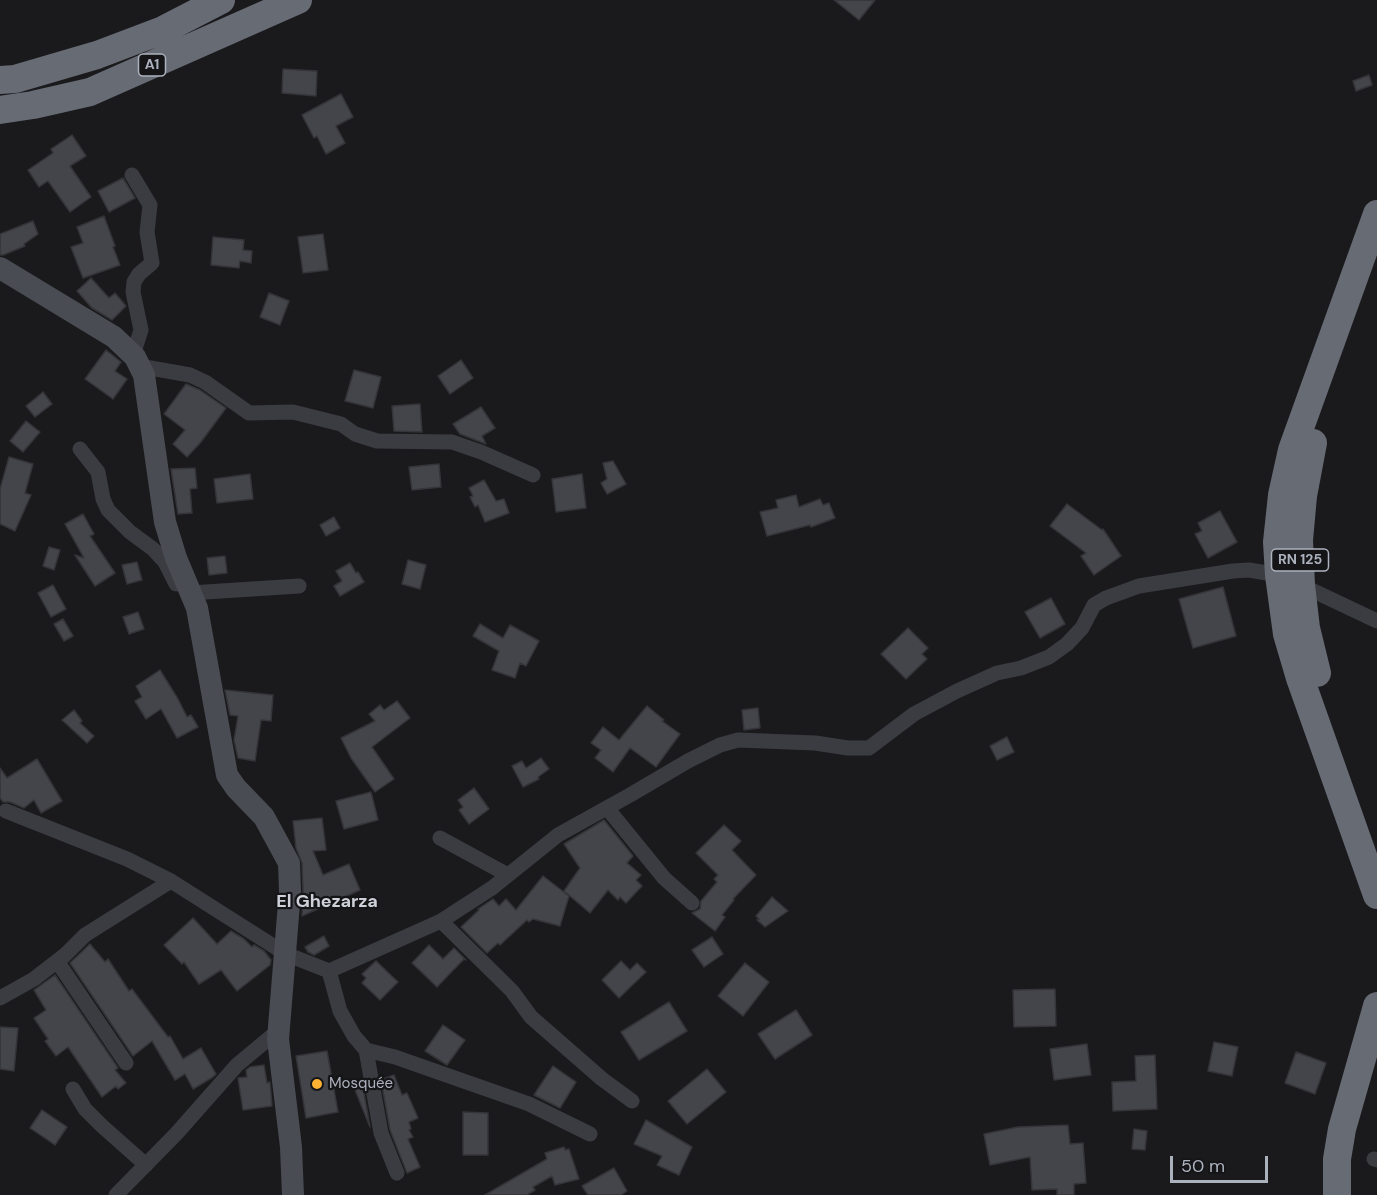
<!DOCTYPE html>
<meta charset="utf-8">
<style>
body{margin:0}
#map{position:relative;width:1377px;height:1195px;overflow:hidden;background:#1a1a1d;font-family:"DM Sans",sans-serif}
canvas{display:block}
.scale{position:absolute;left:1170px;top:1156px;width:98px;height:27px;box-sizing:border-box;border:3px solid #acb2bd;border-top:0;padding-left:8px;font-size:18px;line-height:21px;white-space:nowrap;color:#acb2bd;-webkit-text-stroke:4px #151518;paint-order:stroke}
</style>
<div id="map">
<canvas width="1377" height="1195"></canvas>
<div class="scale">50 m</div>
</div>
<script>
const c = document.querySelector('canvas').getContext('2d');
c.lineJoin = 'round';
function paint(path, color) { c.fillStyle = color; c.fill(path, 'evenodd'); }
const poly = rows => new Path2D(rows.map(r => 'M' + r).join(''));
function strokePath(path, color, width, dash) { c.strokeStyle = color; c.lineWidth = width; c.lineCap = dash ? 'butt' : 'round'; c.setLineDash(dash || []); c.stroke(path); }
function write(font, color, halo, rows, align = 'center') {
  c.font = font + ' "DM Sans",sans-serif'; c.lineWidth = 4.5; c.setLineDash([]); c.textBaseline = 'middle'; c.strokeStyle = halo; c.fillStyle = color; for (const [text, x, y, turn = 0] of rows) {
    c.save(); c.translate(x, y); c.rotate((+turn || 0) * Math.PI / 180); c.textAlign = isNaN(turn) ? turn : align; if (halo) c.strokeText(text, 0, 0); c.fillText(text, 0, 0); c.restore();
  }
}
const building = poly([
 [834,0,875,0,859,20,834,0],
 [283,69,317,71,316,96,282,93,283,69],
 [1369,75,1372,85,1356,91,1353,81,1369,75],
 [341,94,353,117,336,126,345,143,326,154,317,136,314,138,302,115,341,94],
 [72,135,86,156,70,166,91,197,70,212,48,181,39,187,28,170,53,153,51,149,72,135],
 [123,178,135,198,109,212,98,191,123,178],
 [104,216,115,246,113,247,120,265,83,278,71,247,83,243,77,227,104,216],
 [33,221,38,234,24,244,25,246,3,255,0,255,0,234,33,221],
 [323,234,328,270,303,273,298,237,323,234],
 [213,237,244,240,243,250,252,251,251,263,240,261,239,268,211,265,213,237],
 [91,278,109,298,115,293,126,306,112,320,92,308,77,291,91,278],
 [269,293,289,301,280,325,260,317,269,293],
 [106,350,121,362,115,371,127,379,113,399,85,379,106,350],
 [461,360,473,378,450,394,438,376,461,360],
 [354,370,381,377,373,408,345,401,354,370],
 [186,384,200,390,226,408,201,442,187,457,173,444,185,430,164,414,186,384],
 [43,392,52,404,35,417,26,406,43,392],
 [420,404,422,432,394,431,392,406,420,404],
 [481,407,495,428,482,436,486,444,460,434,453,424,481,407],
 [26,421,40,432,23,452,10,441,26,421],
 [9,457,33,464,25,493,31,495,15,531,0,524,0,489,9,457],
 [613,461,626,484,607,494,601,483,607,479,603,463,613,461],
 [439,464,441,487,412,490,409,467,439,464],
 [195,468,197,488,190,489,192,513,178,514,171,469,195,468],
 [250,474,253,499,217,503,214,479,250,474],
 [582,474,586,508,556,512,552,479,582,474],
 [484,480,496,501,504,499,509,513,485,522,478,505,475,507,470,497,473,496,469,488,484,480],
 [796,495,799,507,820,499,823,505,829,503,835,518,811,527,810,525,767,536,760,512,778,508,776,500,796,495],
 [1067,504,1102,530,1103,529,1121,556,1094,575,1081,556,1086,553,1050,526,1067,504],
 [1220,511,1237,542,1208,558,1195,534,1202,531,1198,523,1220,511],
 [83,514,94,534,90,536,115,573,95,586,75,555,84,558,65,524,83,514],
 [334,517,340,528,326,536,320,525,334,517],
 [49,547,60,550,54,570,43,566,49,547],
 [225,556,227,573,209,575,207,558,225,556],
 [408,560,426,565,420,589,402,584,408,560],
 [137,562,142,580,127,584,122,565,137,562],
 [350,563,356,573,358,572,364,582,340,596,334,586,342,581,336,571,350,563],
 [53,585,66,609,51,617,38,593,53,585],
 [1223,587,1236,636,1193,648,1179,599,1223,587],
 [1051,598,1065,624,1040,638,1025,612,1051,598],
 [138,612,144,629,129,634,123,617,138,612],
 [63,619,73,636,64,641,54,624,63,619],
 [480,624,503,638,510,625,539,641,526,666,520,663,515,678,492,670,499,651,473,636,480,624],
 [908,628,928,648,922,654,927,659,906,679,881,654,908,628],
 [160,670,178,699,187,717,191,715,198,727,177,738,161,709,146,719,135,701,142,697,136,686,160,670],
 [225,690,273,695,271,721,261,720,255,761,238,758,234,740,238,716,230,715,225,690],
 [397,701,410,718,372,747,394,779,375,792,351,758,341,738,375,721,369,714,380,705,384,710,397,701],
 [647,706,664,720,662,721,680,734,656,767,630,748,613,772,595,758,601,750,591,743,603,727,619,740,647,706],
 [758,708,760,728,744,730,742,710,758,708],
 [74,710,82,721,80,723,94,736,87,743,62,720,74,710],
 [1007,737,1014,752,997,760,990,746,1007,737],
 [541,758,549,769,538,777,539,779,523,787,512,766,522,761,526,768,541,758],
 [37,759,62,801,41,813,34,800,24,808,10,802,3,802,0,798,0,768,7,778,37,759],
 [474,788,489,809,469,824,459,810,463,807,458,800,474,788],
 [371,792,378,820,344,829,336,801,371,792],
 [322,818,326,850,313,851,323,875,349,864,360,890,302,916,303,891,302,863,296,848,293,821,322,818],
 [604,820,633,856,627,863,641,875,636,880,642,886,626,903,620,897,618,900,608,890,590,913,564,891,580,868,564,844,604,820],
 [724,825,741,841,732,850,756,875,733,899,734,900,722,915,725,917,715,931,692,913,700,909,701,901,717,882,714,879,718,875,696,853,724,825],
 [543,876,569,896,560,926,533,919,529,922,527,920,500,945,498,943,487,953,461,927,479,910,478,909,493,899,499,906,506,899,516,910,543,876],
 [772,897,788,911,765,927,757,920,759,919,756,916,772,897],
 [193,918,217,944,231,931,244,939,252,947,254,945,264,951,271,960,270,965,237,991,221,970,199,984,184,962,182,964,164,945,193,918],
 [324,936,329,946,314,955,308,952,305,947,324,936],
 [712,937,723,954,704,967,692,950,712,937],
 [90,944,105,962,108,959,129,991,132,989,168,1037,170,1036,183,1059,201,1048,216,1074,213,1077,193,1089,185,1074,175,1080,152,1041,133,1056,70,963,90,944],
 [429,945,443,959,454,948,466,960,464,959,437,987,412,963,429,945],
 [376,961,398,982,380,1000,362,983,366,978,362,974,376,961],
 [621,961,630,970,637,963,646,972,619,998,602,980,621,961],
 [745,963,769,982,743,1016,718,996,745,963],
 [55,975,118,1068,115,1070,126,1083,118,1089,116,1086,102,1097,68,1047,56,1056,45,1041,48,1039,34,1018,46,1010,34,990,55,975],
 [1055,989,1056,1026,1014,1027,1013,990,1055,989],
 [669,1002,687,1031,639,1060,621,1032,669,1002],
 [796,1010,812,1035,775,1059,758,1034,796,1010],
 [443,1025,465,1040,447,1065,425,1051,443,1025],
 [0,1027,18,1028,14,1071,0,1069,0,1027],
 [1214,1042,1238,1047,1232,1076,1208,1071,1214,1042],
 [1087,1044,1091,1075,1054,1080,1050,1049,1087,1044],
 [327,1051,338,1112,306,1118,296,1056,327,1051],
 [1296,1052,1326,1063,1315,1094,1285,1083,1296,1052],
 [1155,1055,1157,1109,1113,1111,1112,1082,1136,1081,1135,1056,1155,1055],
 [264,1065,267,1083,270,1082,272,1106,243,1110,238,1078,247,1077,246,1070,250,1067,264,1065],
 [553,1066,576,1082,560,1108,534,1095,553,1066],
 [707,1069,726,1092,687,1124,668,1101,707,1069],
 [394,1075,402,1095,407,1093,418,1118,409,1122,411,1129,409,1130,413,1137,408,1139,420,1167,407,1173,390,1130,381,1080,394,1075],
 [362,1082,370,1127,353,1085,362,1082],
 [42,1110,67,1127,55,1145,30,1128,42,1110],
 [463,1112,488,1113,488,1155,463,1155,463,1112],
 [646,1120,692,1147,679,1175,657,1165,662,1156,634,1144,646,1120],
 [1068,1125,1070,1144,1083,1143,1086,1183,1074,1184,1074,1195,1057,1195,1057,1189,1032,1190,1030,1157,990,1165,984,1134,1018,1127,1068,1125],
 [1134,1129,1147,1131,1145,1150,1132,1149,1134,1129],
 [564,1147,565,1150,569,1149,579,1179,555,1185,552,1176,533,1187,535,1190,527,1195,485,1195,547,1159,545,1153,564,1147],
 [614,1168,627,1191,621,1195,588,1195,582,1186,614,1168]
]);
const street = poly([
 [132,175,150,205,147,232,152,263,139,274,134,282,133,292,141,330,133,355],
 [139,366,190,375,205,382,249,413,293,412,341,424,355,434,377,441,452,442,481,452,533,475],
 [80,449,98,472,103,499,108,510,130,532,153,549,165,562,176,584],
 [1301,585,1377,621],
 [190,593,299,586],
 [607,808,664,878,692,903],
 [6,811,127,859,171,881,286,954,329,971,441,921,492,888,558,835,630,795,688,761,720,745,738,740,815,743,848,748,869,748,914,714,957,691,997,673,1021,668,1049,657,1067,644,1082,628,1094,605,1106,598,1139,586,1233,571,1249,570,1279,575],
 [440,838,508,875],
 [441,921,512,991,531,1017,602,1079,632,1101],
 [57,961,126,1063],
 [329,971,340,1011,354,1036,366,1050,395,1057,529,1104,590,1134],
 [0,998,34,979,65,955,85,935,171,881],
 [366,1050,381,1133,397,1173],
 [73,1089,85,1109,102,1126,146,1165],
 [1374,1159,1377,1160],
 [116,1195,176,1134,237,1065,279,1030]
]);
const secondary = poly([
 [0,268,114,337,135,357,144,375,165,522,176,558,197,608,227,775,236,788,264,817,289,863,290,891,278,1039,291,1147,293,1195]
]);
const highway = poly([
 [0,80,15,79,97,55,163,30,221,0],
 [0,110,33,105,90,92,298,0],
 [1377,214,1292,450,1282,495,1277,542,1279,575,1287,634,1300,678,1377,895],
 [1313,443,1303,496,1299,540,1301,585,1306,628,1317,673],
 [1337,1195,1337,1159,1342,1129,1377,1006]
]);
const markers = [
 [317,1084,6,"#fdb233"]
];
const shields = [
 [152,65,27],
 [1300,560,57]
];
const shieldNames = [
 ["A1",152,65],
 ["RN 125",1300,560]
];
const poiNames = [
 ["Mosquée",329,1084]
];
const quarterNames = [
 ["El Ghezarza",327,902]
];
paint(building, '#44454a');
strokePath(building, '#343439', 1.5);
strokePath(street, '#3b3c42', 15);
strokePath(secondary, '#494c52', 22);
strokePath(highway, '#676b74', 28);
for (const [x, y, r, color] of markers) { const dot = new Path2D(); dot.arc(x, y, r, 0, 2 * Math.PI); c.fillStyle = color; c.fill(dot); strokePath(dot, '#151518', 2); }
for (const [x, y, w] of shields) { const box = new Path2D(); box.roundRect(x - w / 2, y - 11, w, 22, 4.5); c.fillStyle = '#151518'; c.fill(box); strokePath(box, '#acb2bd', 1.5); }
write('bold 14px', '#acb2bd', null, shieldNames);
write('15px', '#acb2bd', '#151518', poiNames, 'left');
write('bold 18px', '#ced1d9', '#151518', quarterNames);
</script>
